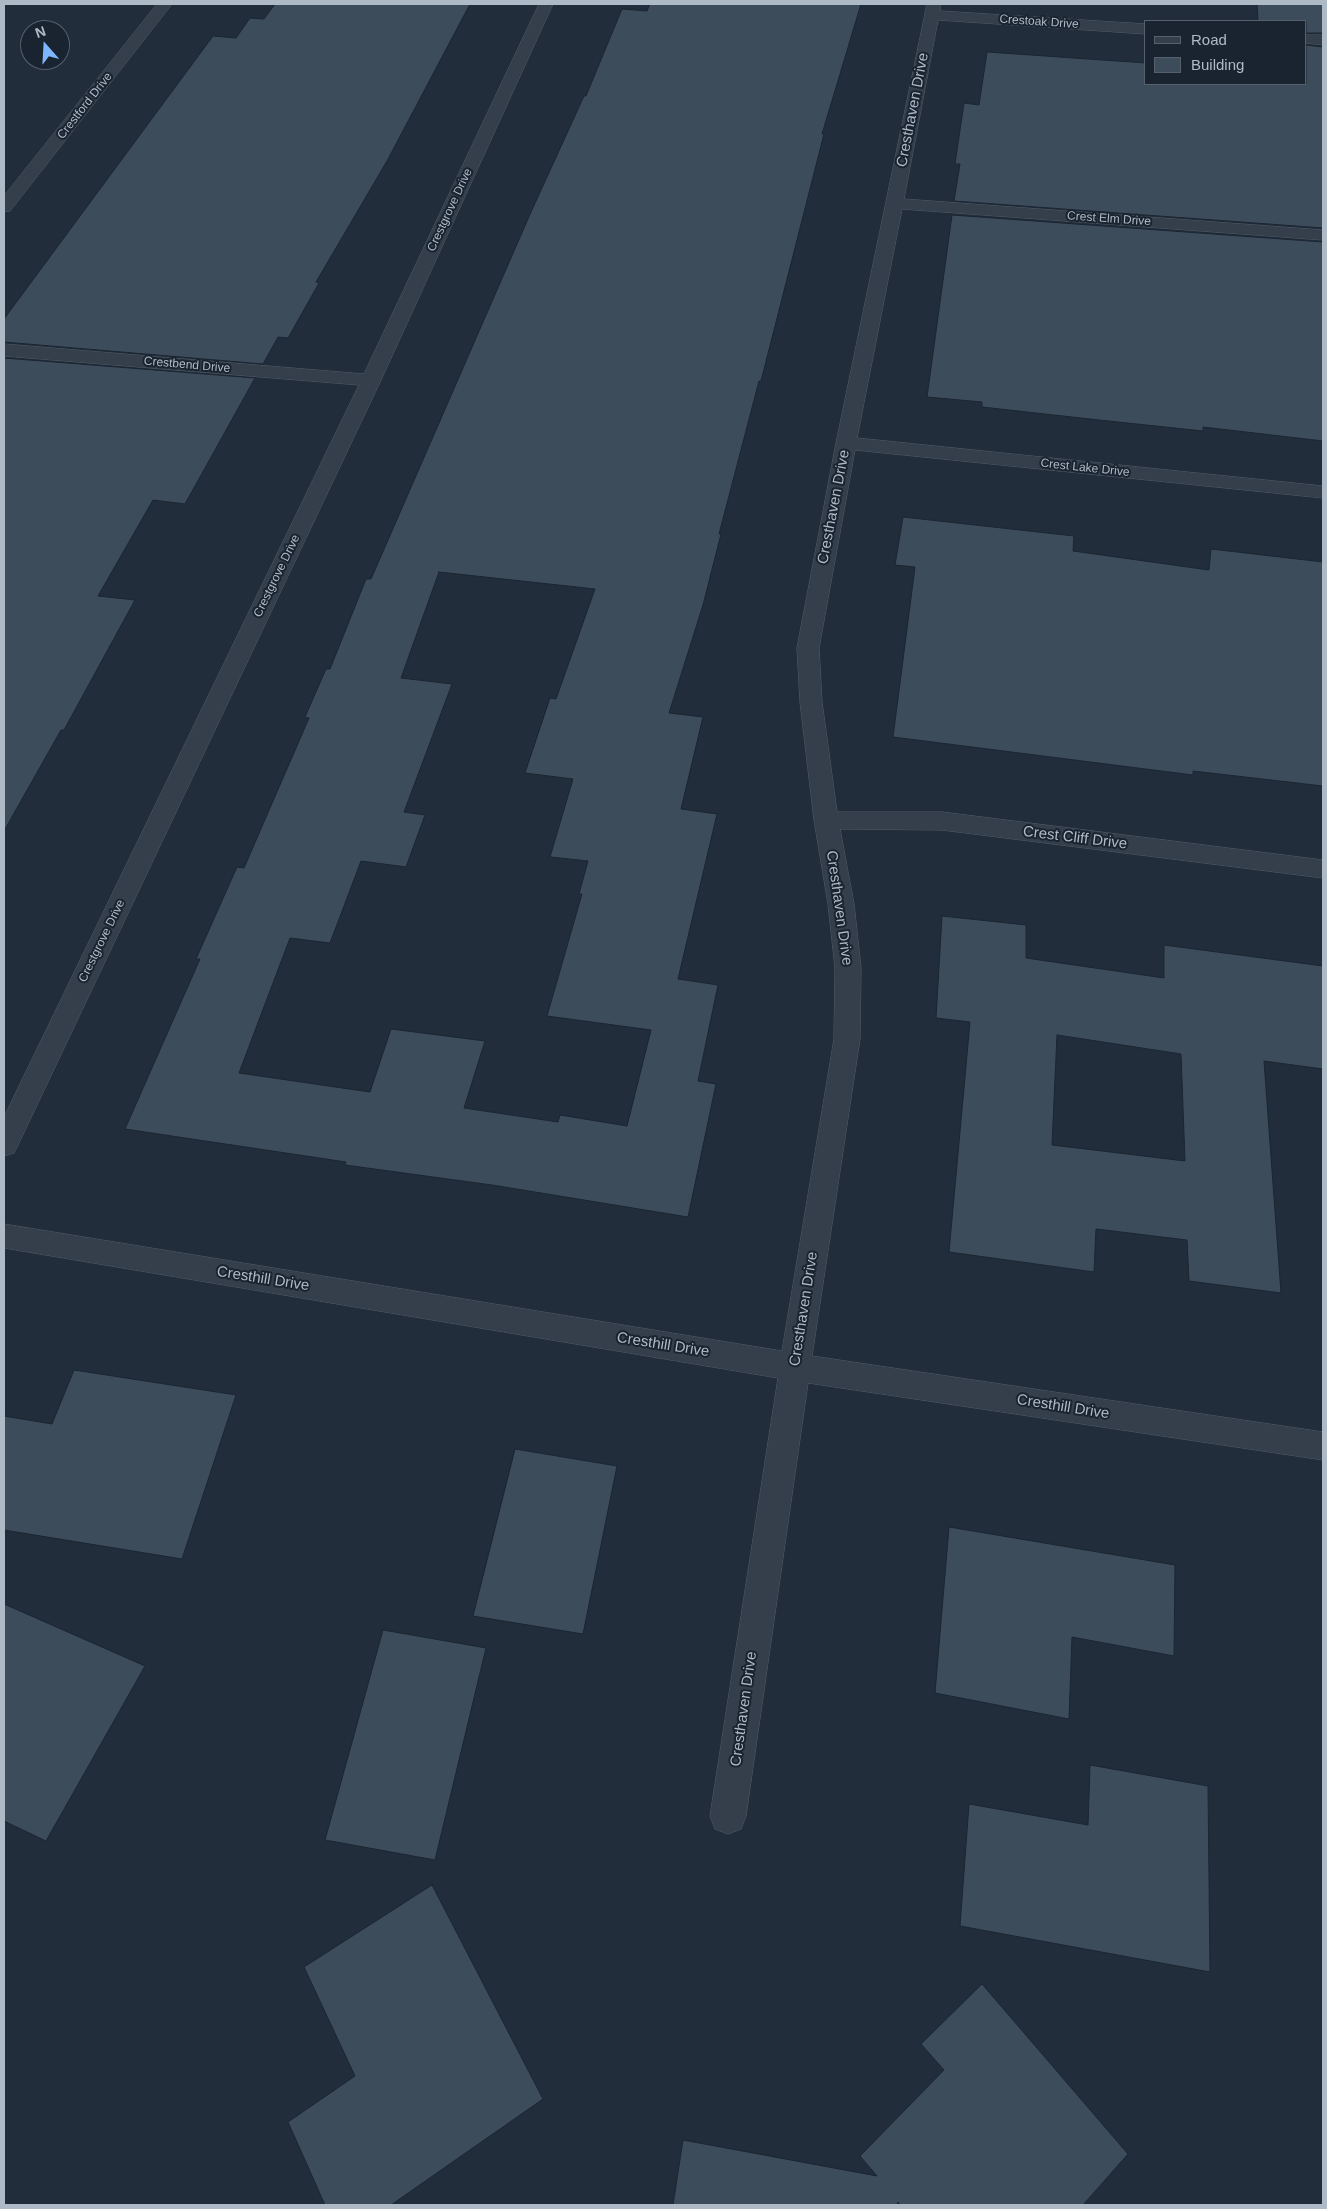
<!DOCTYPE html>
<style>
body{margin:0}
#map{position:relative;width:1327px;height:2209px;overflow:hidden;background:#212d3b;font-family:Helvetica,sans-serif}
canvas{display:block}
.frame{position:absolute;inset:0;border:5px solid #afbac7;pointer-events:none}
.legend{position:absolute;left:1144px;top:20px;width:162px;height:65px;box-sizing:border-box;background:#1a2430;border:1px solid #56606c;margin:0;padding:6px 9px;list-style:none;font-size:15px;color:#afbac7}
.legend li{display:flex;align-items:center;gap:10px;height:25px}
.legend b{width:25px;border:1px solid #56606c}
.north{position:absolute;left:20px;top:20px;width:50px;height:50px;box-sizing:border-box;background:#1a2430;border:1px solid #56606c;border-radius:50%;rotate:341deg;font-size:14px;font-weight:700;line-height:20px;text-align:center;color:#afbac7}
.north::after{content:'';display:block;margin:auto;width:18px;height:22px;background:#7eb6fd;clip-path:polygon(50% 0,100% 100%,50% 72%,0 100%)}
</style>
<div id="map">
<canvas width="1327" height="2209"></canvas>
<div class="frame"></div>
<ul class="legend">
<li><b style="height:6px;background:#343f4b"></b>Road</li>
<li><b style="height:14px;background:#3c4c5b"></b>Building</li>
</ul>
<div class="north">N</div>
</div>
<script>
const c = document.querySelector('canvas').getContext('2d');
c.lineJoin = 'round';
function paint(path, color) { c.fillStyle = color; c.fill(path, 'evenodd'); }
const poly = rows => new Path2D(rows.map(r => 'M' + r).join(''));
function strokePath(path, color, width, dash) { c.strokeStyle = color; c.lineWidth = width; c.lineCap = dash ? 'butt' : 'round'; c.setLineDash(dash || []); c.stroke(path); }
function write(font, color, halo, rows, align = 'center') {
  c.font = font + ' Helvetica,sans-serif'; c.lineWidth = 4; c.setLineDash([]); c.textBaseline = 'middle'; c.strokeStyle = halo; c.fillStyle = color; for (const [text, x, y, turn = 0] of rows) {
    c.save(); c.translate(x, y); c.rotate((+turn || 0) * Math.PI / 180); c.textAlign = isNaN(turn) ? turn : align; if (halo) c.strokeText(text, 0, 0); c.fillText(text, 0, 0); c.restore();
  }
}
const building = poly([
 [275,4,470,4,387,161,316,282,319,283,288,338,278,337,263,364,4,342,4,319,213,36,236,38,250,18,264,19,275,4],
 [650,4,861,4,822,134,824,134,761,381,759,381,719,534,721,534,703,605,669,713,703,717,681,809,717,814,678,979,718,985,698,1081,716,1084,688,1217,492,1185,345,1165,346,1162,125,1129,200,959,196,959,237,867,244,868,309,718,305,717,326,669,330,669,366,579,371,579,531,212,584,96,586,96,622,9,647,11,650,4],
 [439,572,595,589,556,699,550,698,525,773,573,779,550,857,588,861,579,894,582,894,547,1016,651,1030,627,1126,560,1115,558,1122,464,1108,485,1041,391,1029,370,1092,239,1073,290,938,330,943,361,861,406,867,425,815,404,812,452,684,401,678,439,572],
 [1257,4,1323,4,1323,33,1306,33,1306,21,1258,21,1257,4],
 [1306,45,1323,47,1323,228,954,201,960,164,955,164,964,103,979,105,987,52,1146,63,1146,84,1306,84,1306,45],
 [952,215,1323,242,1323,441,1203,427,1203,431,1099,420,982,407,982,402,927,397,952,215],
 [4,358,255,378,185,504,153,500,98,596,135,600,64,730,61,730,4,831,4,358],
 [903,517,1074,536,1073,551,1209,570,1211,549,1323,562,1323,786,1193,771,1193,775,893,737,915,567,895,565,903,517],
 [942,916,1026,925,1026,958,1164,978,1164,945,1323,966,1323,1069,1264,1061,1281,1293,1189,1281,1187,1240,1096,1229,1094,1272,949,1252,970,1022,936,1018,942,916],
 [1057,1035,1181,1054,1185,1161,1052,1145,1057,1035],
 [74,1370,236,1395,182,1559,4,1530,4,1416,52,1424,74,1370],
 [515,1449,617,1466,583,1634,473,1616,515,1449],
 [949,1527,1175,1565,1174,1656,1072,1637,1069,1719,935,1693,949,1527],
 [4,1604,145,1666,46,1841,4,1821,4,1604],
 [383,1630,486,1648,435,1860,325,1840,383,1630],
 [1090,1765,1208,1786,1210,1972,960,1926,969,1804,1088,1825,1090,1765],
 [432,1885,543,2099,391,2205,325,2205,288,2122,355,2076,304,1967,432,1885],
 [982,1984,1128,2154,1083,2205,900,2205,898,2202,897,2205,673,2205,683,2140,877,2176,860,2156,944,2070,921,2044,982,1984]
]);
const street = poly([
 [157,4,172,4,10,211,4,212,4,196,157,4],
 [539,4,553,4,381,380,18,1145,14,1153,4,1156,4,1117,359,385,4,356,4,344,364,374,539,4],
 [927,4,941,4,940,11,1146,24,1146,34,938,20,904,199,1323,230,1323,240,902,209,857,438,1323,486,1323,498,855,450,819,648,822,702,837,812,942,812,1323,860,1323,878,942,830,840,829,854,904,861,968,860,1039,812,1356,1323,1432,1323,1460,808,1383,746,1816,741,1829,728,1834,715,1829,710,1816,778,1378,4,1248,4,1224,782,1351,834,1039,835,968,828,904,814,820,800,702,797,648,836,443,927,4],
 [1306,35,1323,35,1323,45,1306,43,1306,35]
]);
const farStreetnames = [
 ["Crestoak Drive",1039,22,4],
 ["Crestford Drive",85,106,-52],
 ["Crestgrove Drive",450,210,-65],
 ["Crest Elm Drive",1109,219,4],
 ["Crestbend Drive",187,365,5],
 ["Crest Lake Drive",1085,468,6],
 ["Crestgrove Drive",277,576,-64],
 ["Crestgrove Drive",102,941,-64]
];
const streetNames = [
 ["Cresthaven Drive",913,110,-79],
 ["Cresthaven Drive",834,507,-79],
 ["Crest Cliff Drive",1075,838,7],
 ["Cresthaven Drive",839,908,82],
 ["Cresthill Drive",263,1279,9],
 ["Cresthaven Drive",804,1309,-81],
 ["Cresthill Drive",663,1345,9],
 ["Cresthill Drive",1063,1407,9],
 ["Cresthaven Drive",744,1709,-82]
];
paint(building, '#3c4c5b');
strokePath(building, '#1c2632', 1);
strokePath(street, '#525d69', 1);
paint(street, '#343f4b');
write('12px', '#afbac7', '#1a2430', farStreetnames);
write('15px', '#afbac7', '#1a2430', streetNames);
</script>
